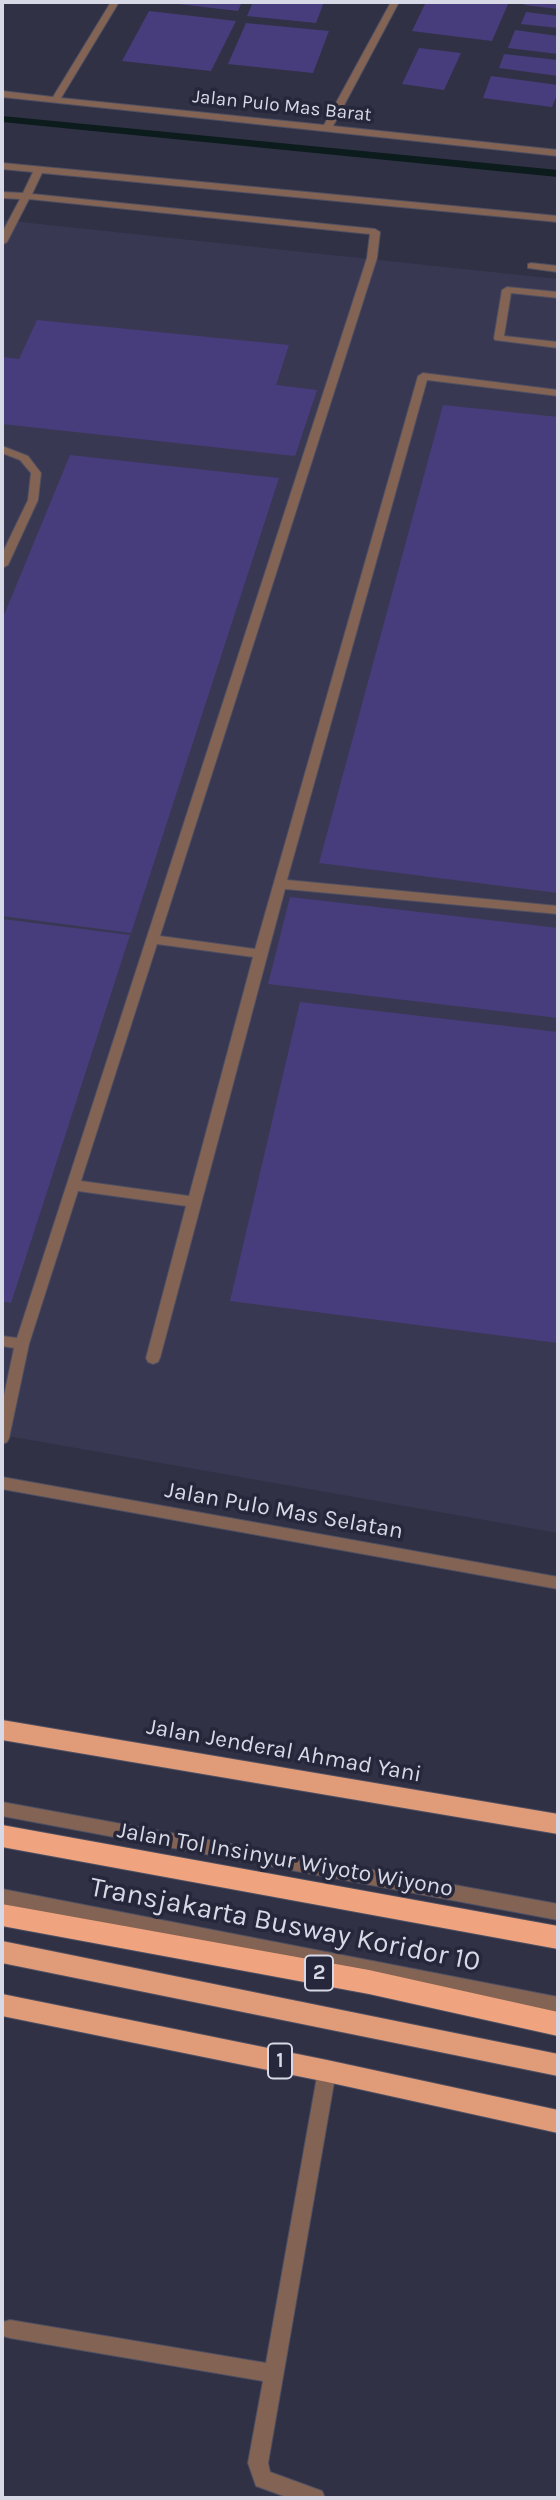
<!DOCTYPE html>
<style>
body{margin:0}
#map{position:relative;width:560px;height:2500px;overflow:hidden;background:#303145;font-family:Karla,sans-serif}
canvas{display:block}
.frame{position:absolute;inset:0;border:4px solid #d8d9e6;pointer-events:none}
</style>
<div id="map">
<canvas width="560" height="2500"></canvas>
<div class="frame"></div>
</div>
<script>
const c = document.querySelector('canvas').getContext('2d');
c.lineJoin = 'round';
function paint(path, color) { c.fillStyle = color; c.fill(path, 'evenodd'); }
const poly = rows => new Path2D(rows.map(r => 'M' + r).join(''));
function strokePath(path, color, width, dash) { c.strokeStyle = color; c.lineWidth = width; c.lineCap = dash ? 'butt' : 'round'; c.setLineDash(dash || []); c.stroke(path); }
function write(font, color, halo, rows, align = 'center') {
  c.font = font + ' Karla,sans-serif'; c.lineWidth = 7; c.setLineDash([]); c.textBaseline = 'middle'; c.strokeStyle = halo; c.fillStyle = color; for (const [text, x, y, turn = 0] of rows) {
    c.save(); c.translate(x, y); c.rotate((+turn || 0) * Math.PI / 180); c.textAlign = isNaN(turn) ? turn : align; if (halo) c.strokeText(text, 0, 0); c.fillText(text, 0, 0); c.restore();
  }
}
const built = poly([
 [2,220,558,279,558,1533,2,1435]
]);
const stream = poly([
 [2,116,558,170,558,177,2,122,2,116]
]);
const building = poly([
 [162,2,242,2,238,11],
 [253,2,324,2,316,23,247,16],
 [426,2,509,2,492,41,412,31],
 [525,2,558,2,558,9,524,5],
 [149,11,236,21,211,71,122,61],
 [526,12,558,16,558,28,521,24],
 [246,23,329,31,313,73,228,64],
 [515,30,558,36,558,54,508,48],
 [419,48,461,53,444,90,402,84],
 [504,54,558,60,558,76,499,68],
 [491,76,558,85,558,92,552,107,483,98],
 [37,320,289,345,276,385,317,390,295,456,2,424,2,357,19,359],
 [443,405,558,417,558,893,319,863],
 [70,455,279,478,131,933,2,916,2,620],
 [290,897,558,928,558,1018,268,984],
 [2,919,130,935,11,1303,2,1301],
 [300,1002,558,1032,558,1343,230,1301]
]);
const service = poly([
 [2,163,558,216,558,222,42,173,32,194,375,229,380,232,377,258,160,936,255,949,418,376,423,373,558,390,558,396,427,380,287,880,558,906,558,914,285,889,160,1358,158,1362,153,1364,148,1362,146,1358,186,1206,78,1191,29,1344,9,1438,7,1442,2,1444,2,1405,14,1348,2,1346,2,1336,17,1338,367,258,370,234,29,199,7,242,2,245,2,233,20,199,2,198,2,192,23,193,33,172,2,169,2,163],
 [157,944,253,957,189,1196,81,1181,157,944],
 [531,263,558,266,558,272,528,268,528,264,531,263],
 [507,287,558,292,558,298,511,293,504,336,558,342,558,348,495,340,494,338,502,290,507,287],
 [2,446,28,456,41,473,38,500,8,565,2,568,2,554,28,500,31,473,20,460,2,453,2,446],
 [2,1802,558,1904,558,1920,2,1816,2,1802],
 [2,1889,558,1997,558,2013,2,1904,2,1889],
 [327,2063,333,2065,336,2071,268,2463,270,2472,322,2491,325,2498,289,2498,256,2486,248,2463,263,2381,10,2338,3,2336,2,2327,3,2322,10,2320,266,2363,318,2071,321,2065,327,2063]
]);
const minor = poly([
 [111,2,119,2,61,98,324,125,391,2,399,2,333,126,558,150,558,156,2,97,2,91,53,97,111,2]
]);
const tertiary = poly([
 [2,1477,558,1577,558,1589,2,1489,2,1477]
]);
const trunk = poly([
 [2,1720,558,1814,558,1834,2,1740,2,1720],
 [2,1941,558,2054,558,2076,2,1963,2,1941],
 [2,1994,327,2060,558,2110,558,2133,327,2082,2,2016,2,1994]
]);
const motorway = poly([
 [2,1825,558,1926,558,1949,2,1847,2,1825],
 [2,1904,369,1970,558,2012,558,2036,369,1994,2,1926,2,1904]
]);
const farStreetnames = [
 ["Jalan Pulo Mas Barat",282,106,6]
];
const shields = [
 [319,1973,28],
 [280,2061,24]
];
const shieldNames = [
 ["2",319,1973],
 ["1",280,2061]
];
const streetNames = [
 ["Jalan Pulo Mas Selatan",284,1511,10],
 ["Jalan Jenderal Ahmad Yani",284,1751,10],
 ["Jalan Tol Insinyur Wiyoto Wiyono",285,1860,10]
];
const nearStreetnames = [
 ["Transjakarta Busway Koridor 10",285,1925,11]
];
paint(built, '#383852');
paint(stream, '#0c1b1b');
paint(building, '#473d7c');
strokePath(service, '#4e4f62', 2);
strokePath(minor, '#4e4f62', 2);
strokePath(tertiary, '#4e4f62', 2);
strokePath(trunk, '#4e4f62', 2);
strokePath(motorway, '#4e4f62', 2);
paint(service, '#826354');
paint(minor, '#826354');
paint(tertiary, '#826354');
paint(trunk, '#e09b79');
paint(motorway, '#efa47f');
write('19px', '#d8d9e6', '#26273a', farStreetnames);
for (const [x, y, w] of shields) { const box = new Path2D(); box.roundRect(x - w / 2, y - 17.5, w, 35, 5); c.fillStyle = '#26273a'; c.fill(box); strokePath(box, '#d8d9e6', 2); }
write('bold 21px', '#d8d9e6', null, shieldNames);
write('23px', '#d8d9e6', '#26273a', streetNames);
write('28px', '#d8d9e6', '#26273a', nearStreetnames);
</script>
